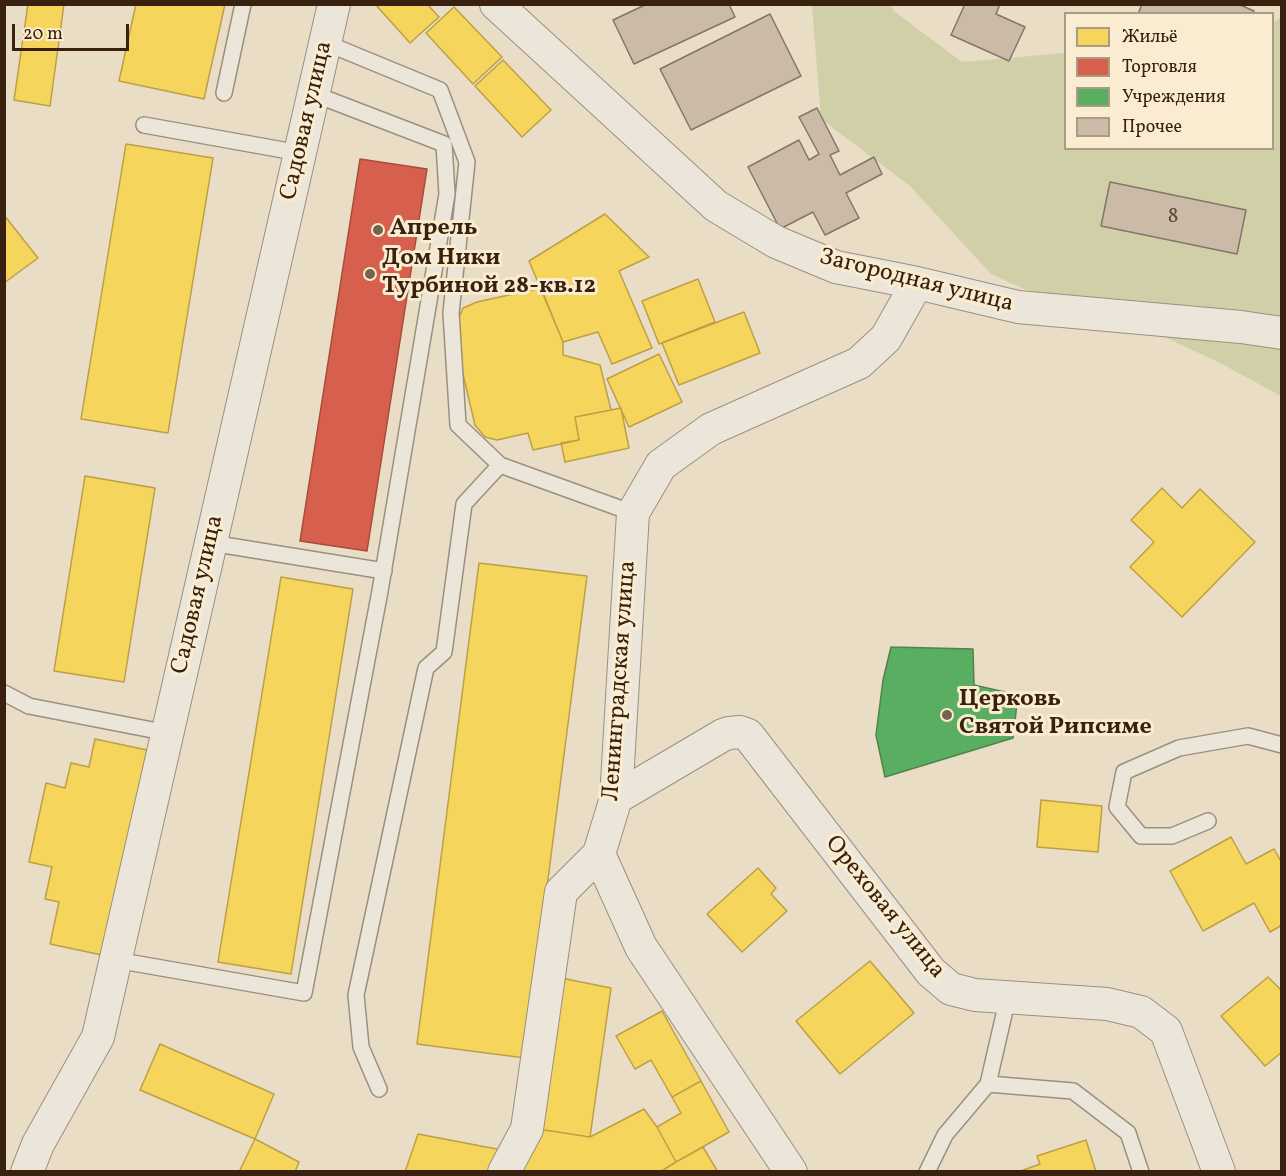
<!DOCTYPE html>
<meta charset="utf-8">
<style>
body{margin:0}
#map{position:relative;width:1286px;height:1176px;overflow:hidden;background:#e9ddc6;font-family:Vollkorn,serif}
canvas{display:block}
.frame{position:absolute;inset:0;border:6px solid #38220f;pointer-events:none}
.legend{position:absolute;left:1064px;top:12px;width:210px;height:138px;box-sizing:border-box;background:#faecd0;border:2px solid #ac9b83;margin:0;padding:8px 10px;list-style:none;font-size:18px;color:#38220f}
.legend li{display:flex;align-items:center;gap:12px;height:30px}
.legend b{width:30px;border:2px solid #ac9b83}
.scale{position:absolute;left:12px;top:24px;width:117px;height:27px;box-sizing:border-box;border:3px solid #38220f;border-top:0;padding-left:8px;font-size:18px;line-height:21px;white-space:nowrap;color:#38220f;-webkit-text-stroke:4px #faecd0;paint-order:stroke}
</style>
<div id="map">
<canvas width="1286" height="1176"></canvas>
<div class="frame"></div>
<ul class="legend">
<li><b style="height:16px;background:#f6d55c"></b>Жильё</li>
<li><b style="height:16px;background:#d6604d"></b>Торговля</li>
<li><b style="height:16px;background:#5aae61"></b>Учреждения</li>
<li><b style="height:16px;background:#ccbaa8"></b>Прочее</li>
</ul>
<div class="scale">20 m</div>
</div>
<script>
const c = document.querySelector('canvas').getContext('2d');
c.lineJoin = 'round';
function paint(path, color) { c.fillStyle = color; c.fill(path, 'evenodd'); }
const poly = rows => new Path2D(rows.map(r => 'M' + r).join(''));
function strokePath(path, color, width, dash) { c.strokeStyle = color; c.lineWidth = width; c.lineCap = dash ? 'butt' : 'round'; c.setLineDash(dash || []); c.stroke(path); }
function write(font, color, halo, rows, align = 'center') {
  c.font = font + ' Vollkorn,serif'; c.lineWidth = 6; c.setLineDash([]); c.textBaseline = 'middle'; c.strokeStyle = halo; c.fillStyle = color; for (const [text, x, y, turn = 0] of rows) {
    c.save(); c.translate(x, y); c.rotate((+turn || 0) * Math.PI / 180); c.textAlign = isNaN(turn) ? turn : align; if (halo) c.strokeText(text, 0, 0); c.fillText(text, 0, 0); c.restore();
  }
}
const green = poly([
 [812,5,890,5,895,12,962,62,1065,53,1066,148,1272,148,1273,23,1281,17,1281,396,1218,362,1130,321,1051,301,991,274,910,186,821,119]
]);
const homes = poly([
 [28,4,64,4,50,106,14,100,28,4],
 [136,4,225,4,204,99,119,81,136,4],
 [375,4,427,4,439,17,410,43,375,4],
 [454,7,502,57,473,84,426,33,454,7],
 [503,60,551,110,522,137,475,86,503,60],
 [126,144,213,158,168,433,81,419,126,144],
 [605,214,649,257,619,271,652,348,612,364,598,332,563,342,529,261,605,214],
 [4,215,38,258,4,283,4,215],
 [698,279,715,322,659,344,642,301,698,279],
 [541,288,563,342,563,355,600,365,611,410,575,417,579,440,533,450,528,433,497,440,485,437,475,425,453,332,463,308,477,302,541,288],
 [744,312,760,353,679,385,662,343,744,312],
 [659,354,682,402,629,427,607,379,659,354],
 [621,408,629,448,565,462,561,443,579,440,575,417,621,408],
 [85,476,155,488,124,682,54,671,85,476],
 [1162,488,1182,508,1200,489,1255,542,1182,617,1130,567,1154,542,1131,520,1162,488],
 [479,563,587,576,525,1058,417,1044,479,563],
 [281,577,353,589,291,974,218,962,281,577],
 [95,739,147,750,102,955,50,944,59,902,45,899,52,867,29,862,46,783,65,788,71,763,89,767,95,739],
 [1041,800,1102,806,1098,852,1037,847,1041,800],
 [1231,837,1246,864,1274,849,1282,863,1282,925,1270,932,1254,903,1203,931,1170,871,1231,837],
 [758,868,776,888,771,894,787,911,742,952,707,914,758,868],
 [870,961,914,1013,840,1074,796,1021,870,961],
 [1268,977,1282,991,1282,1052,1265,1066,1221,1016,1268,977],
 [561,978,611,988,590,1137,538,1129,561,978],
 [662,1011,701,1081,672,1097,651,1060,635,1069,616,1036,662,1011],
 [160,1044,274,1094,255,1139,140,1090,160,1044],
 [701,1081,729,1132,676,1162,657,1127,681,1113,672,1097,701,1081],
 [644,1109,657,1127,676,1162,660,1172,517,1172,538,1129,590,1137,644,1109],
 [418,1134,502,1150,490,1172,405,1172,418,1134],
 [255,1139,299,1162,295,1172,239,1172,255,1139],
 [1086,1140,1096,1172,1018,1172,1040,1164,1037,1156,1086,1140],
 [703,1147,718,1172,660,1172,676,1162,703,1147]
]);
const shops = poly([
 [360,159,427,169,367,551,300,541,360,159]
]);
const public = poly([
 [891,647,973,649,974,685,1018,695,1013,738,885,777,876,735,883,680,891,647]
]);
const building = poly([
 [647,4,729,4,735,17,634,64,613,20,647,4],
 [965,4,1000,4,996,14,1025,27,1009,61,951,35,965,4],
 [1142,4,1238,4,1254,11,1253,14,1138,14,1142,4],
 [770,14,801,76,691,130,660,69,770,14],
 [817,108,839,151,830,155,840,175,874,157,882,174,846,193,859,218,825,235,813,212,780,229,748,167,799,140,809,160,819,154,799,117,817,108],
 [1110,182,1246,210,1237,254,1101,226,1110,182]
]);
const service = poly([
 [326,43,440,90,467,162,451,313,458,425,500,465,633,513],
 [224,93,243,4],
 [144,125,300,153],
 [211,543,384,571],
 [4,693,29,706,168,733],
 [1208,821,1172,836,1141,836,1117,807,1124,772,1179,748,1248,736,1282,745],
 [116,960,304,993,380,591,447,194,444,144,314,94],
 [988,1084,1073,1091,1128,1133,1141,1172],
 [379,1089,361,1047,356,995,426,668,444,652,464,504,500,465],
 [927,1172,945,1135,988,1084,1008,997]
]);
const minor = poly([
 [496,4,716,206,776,242,836,267,917,283,1018,307,1241,327,1282,333],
 [616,798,723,735,729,733,740,732,748,735,931,972,951,989,975,995,1107,1004,1141,1012,1166,1031,1219,1172],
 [27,1172,38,1144,98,1037,334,4],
 [504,1172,527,1129,561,892,599,854],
 [791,1172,641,947,599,854,616,798,633,513,661,465,711,429,859,363,886,338,917,283]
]);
const markers = [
 [378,230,6,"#76634f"],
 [370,274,6,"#76634f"],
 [947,715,6,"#76634f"]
];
const numberNames = [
 ["8",1173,218]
];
const streetNames = [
 ["Садовая улица",308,121,-77],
 ["Загородная улица",916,282,14],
 ["Садовая улица",199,595,-77],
 ["Ленинградская улица",621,681,-86],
 ["Ореховая улица",884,908,51]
];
const poiNames = [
 ["Апрель",390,230],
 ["Дом Ники",382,260],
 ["Турбиной 28-кв.12",382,288],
 ["Церковь",959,701],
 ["Святой Рипсиме",959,729]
];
paint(green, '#d1cfa7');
paint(homes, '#f6d55c');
strokePath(homes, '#bd9f45', 1.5);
paint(shops, '#d6604d');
strokePath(shops, '#a74d3a', 1.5);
paint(public, '#5aae61');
strokePath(public, '#508448', 1.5);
paint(building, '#ccbaa8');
strokePath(building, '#807768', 1.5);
strokePath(service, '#9a9081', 18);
strokePath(minor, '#9a9081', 34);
strokePath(service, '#ece6da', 15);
strokePath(minor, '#ece6da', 32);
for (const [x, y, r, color] of markers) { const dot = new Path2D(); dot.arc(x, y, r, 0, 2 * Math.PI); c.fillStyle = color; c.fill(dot); strokePath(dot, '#faecd0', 2); }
write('21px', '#5d4835', null, numberNames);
write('24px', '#38220f', '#faecd0', streetNames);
write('bold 24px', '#38220f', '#faecd0', poiNames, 'left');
</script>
